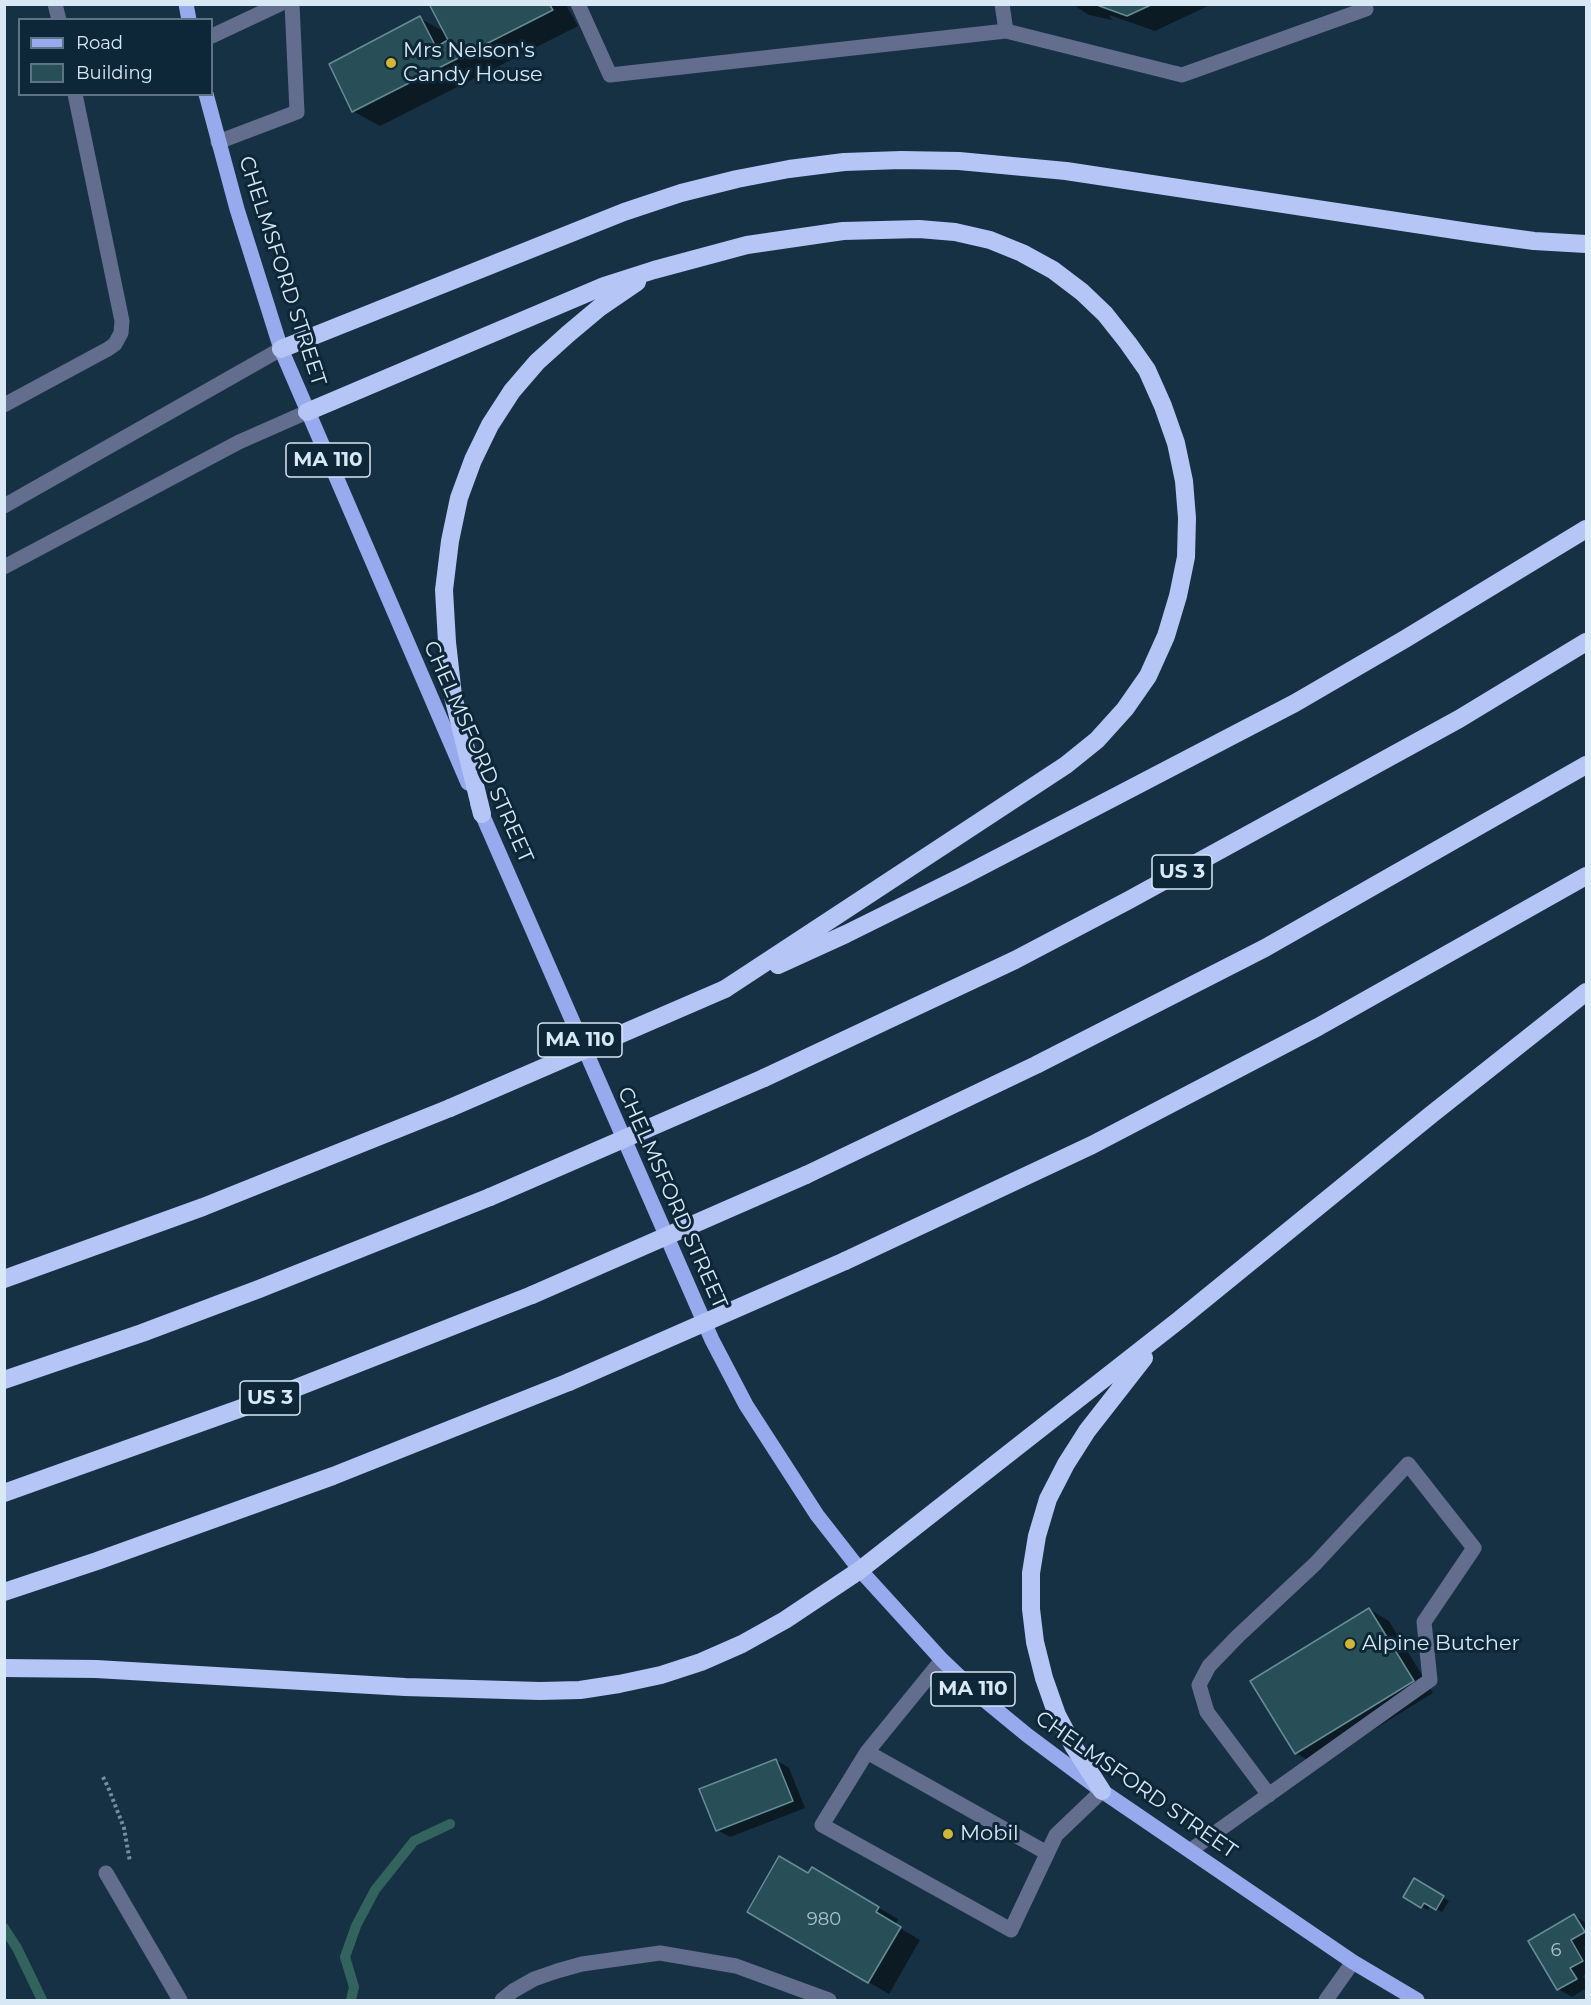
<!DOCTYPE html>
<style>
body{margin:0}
#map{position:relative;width:1591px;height:2005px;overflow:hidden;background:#173144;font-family:Montserrat,sans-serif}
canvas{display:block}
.frame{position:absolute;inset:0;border:6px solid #d8e8f4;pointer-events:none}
.legend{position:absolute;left:18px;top:18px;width:195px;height:78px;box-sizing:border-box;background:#0d2739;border:2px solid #5e7484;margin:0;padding:8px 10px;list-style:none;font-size:18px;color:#d8e8f4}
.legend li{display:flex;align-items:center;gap:12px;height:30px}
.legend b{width:30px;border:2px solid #5e7484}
</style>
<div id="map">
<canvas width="1591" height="2005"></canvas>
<div class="frame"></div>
<ul class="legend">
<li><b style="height:8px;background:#96aaed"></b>Road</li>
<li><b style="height:16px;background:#284f57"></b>Building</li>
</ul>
</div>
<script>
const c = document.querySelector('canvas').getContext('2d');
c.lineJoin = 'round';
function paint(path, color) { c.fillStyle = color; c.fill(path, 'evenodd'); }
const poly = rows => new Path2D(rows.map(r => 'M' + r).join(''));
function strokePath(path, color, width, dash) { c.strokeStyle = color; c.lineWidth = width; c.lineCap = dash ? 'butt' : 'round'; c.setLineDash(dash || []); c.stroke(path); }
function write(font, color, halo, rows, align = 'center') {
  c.font = font + ' Montserrat,sans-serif'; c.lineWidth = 6; c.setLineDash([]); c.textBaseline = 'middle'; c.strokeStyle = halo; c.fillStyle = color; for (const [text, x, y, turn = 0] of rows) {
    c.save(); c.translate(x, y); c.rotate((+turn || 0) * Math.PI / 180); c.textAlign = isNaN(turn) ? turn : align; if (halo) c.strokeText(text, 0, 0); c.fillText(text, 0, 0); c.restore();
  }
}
const shadow = poly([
 [431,4,571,4,567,7,578,26,380,126,353,111,419,18,447,33],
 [1072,4,1212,4,1155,31,1109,15,1112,20,1089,15],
 [1369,1609,1389,1621,1433,1693,1316,1765,1296,1753],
 [776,1760,789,1768,805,1808,730,1837,717,1830],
 [812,1869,898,1919,895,1925,920,1940,889,1994,749,1912,809,1875],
 [1414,1880,1449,1901,1442,1912,1430,1905,1428,1910,1405,1897],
 [1574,1915,1586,1923,1586,1946,1584,1948,1586,1953,1586,1974,1583,1976,1586,1982,1586,1988,1572,1997,1558,1989]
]);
const stream = poly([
 [4,1928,17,1948,42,2000],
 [351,2000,354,1987,345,1957,356,1926,375,1890,414,1841,450,1824]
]);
const building = poly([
 [429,4,549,4,553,10,352,112,329,64,420,16,436,47,448,40,429,4],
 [1094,4,1153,4,1127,16,1094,4],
 [1369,1608,1414,1681,1295,1754,1250,1681,1369,1608],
 [776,1759,793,1801,716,1831,699,1789,776,1759],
 [779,1856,808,1873,812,1867,879,1907,876,1912,901,1927,868,1983,747,1912,779,1856],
 [1414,1878,1444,1896,1436,1910,1424,1903,1421,1908,1403,1897,1414,1878],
 [1574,1914,1585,1932,1571,1940,1583,1961,1570,1968,1577,1979,1557,1990,1528,1941,1574,1914]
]);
const path = poly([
 [103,1777,108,1787,124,1828,130,1862]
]);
const lane = poly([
 [55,4,59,20],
 [578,4,610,75,1006,31,1182,75,1366,9],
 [1002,4,1006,31],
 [212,36,280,4],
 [218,142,297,112,292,4],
 [4,405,108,349,115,344,121,333,122,321,75,94],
 [4,506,281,349],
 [4,567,239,442,307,412],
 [942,1660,867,1752,822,1825,1011,1930,1056,1835,1102,1791],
 [867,1752,1047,1853],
 [1191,1850,1430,1680,1424,1622,1474,1548,1408,1464,1315,1564,1238,1636,1209,1666,1199,1685,1207,1712,1269,1795],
 [106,1873,180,2000],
 [502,2000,513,1991,534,1979,557,1971,582,1964,660,1953,736,1966,829,2000],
 [1326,2000,1353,1962]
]);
const primary = poly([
 [186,4,189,20],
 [206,94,237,209,281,349,468,783],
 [478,805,712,1340,746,1405,817,1515,860,1570,942,1660,982,1698,1027,1735,1102,1791,1353,1962,1417,2000]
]);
const highway = poly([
 [281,349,624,212,681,193,737,179,789,169,844,162,901,160,959,161,1066,171,1475,233,1534,241,1586,244],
 [307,412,604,286,654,270,747,245,843,231,919,229,955,232,990,240,1022,253,1053,270,1082,292,1105,314,1128,343,1147,370,1163,406,1176,443,1184,481,1187,518,1186,557,1178,596,1166,636,1148,676,1125,709,1097,740,1066,765,725,989],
 [482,814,453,696,447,642,444,590,450,541,459,498,473,460,490,425,512,391,537,362,568,334,599,308,637,282],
 [778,965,846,934,963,876,1295,703,1405,639,1586,529],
 [764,1078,1015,960,1129,900,1459,719,1586,642],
 [806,1175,1036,1065,1265,948,1586,765],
 [845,1261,1092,1145,1318,1027,1586,876],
 [4,1279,203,1207,450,1108],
 [4,1380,142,1333,259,1289,490,1197],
 [4,1493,278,1395,532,1295],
 [4,1592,97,1561,333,1476,569,1382],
 [4,1668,96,1669,405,1687,540,1691,580,1690,619,1684,661,1675,701,1662,742,1644,785,1620,860,1570,1179,1320,1432,1114,1586,992],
 [1102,1791,1074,1747,1057,1715,1044,1678,1035,1642,1031,1609,1031,1573,1037,1536,1048,1499,1066,1464,1087,1431,1144,1358]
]);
const highwayBridge = poly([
 [450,1108,725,989],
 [490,1197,764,1078],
 [532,1295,806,1175],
 [569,1382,845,1261]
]);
const markers = [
 [391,63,6,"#d4b635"],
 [1350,1644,6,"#d4b635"],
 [948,1834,6,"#d4b635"]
];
const numberNames = [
 ["980",824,1920],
 ["6",1556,1951]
];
const shields = [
 [328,460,84],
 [1182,872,60],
 [580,1040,84],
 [270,1398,60],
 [973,1689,84]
];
const shieldNames = [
 ["MA 110",328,460],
 ["US 3",1182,872],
 ["MA 110",580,1040],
 ["US 3",270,1398],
 ["MA 110",973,1689]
];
const poiNames = [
 ["Mrs Nelson's",403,51],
 ["Candy House",403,75],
 ["Alpine Butcher",1362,1644],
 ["Mobil",960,1834]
];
const streetNames = [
 ["CHELMSFORD STREET",282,271,72],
 ["CHELMSFORD STREET",478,752,66],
 ["CHELMSFORD STREET",672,1198,66],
 ["CHELMSFORD STREET",1136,1785,35]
];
paint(shadow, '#0007');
strokePath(stream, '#32645d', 10);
paint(building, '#284f57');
strokePath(building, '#658d96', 1.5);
strokePath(path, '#788d9c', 4, [3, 3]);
strokePath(lane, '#636d8d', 15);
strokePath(primary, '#96aaed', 15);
strokePath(highway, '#b5c5f5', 18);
strokePath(highwayBridge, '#b5c5f5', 18);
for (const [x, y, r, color] of markers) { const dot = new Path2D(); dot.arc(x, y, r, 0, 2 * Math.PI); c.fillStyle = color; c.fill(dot); strokePath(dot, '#0d2739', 2); }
write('18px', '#acc2cd', null, numberNames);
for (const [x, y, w] of shields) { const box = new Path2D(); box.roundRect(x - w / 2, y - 17, w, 34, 4.5); c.fillStyle = '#0d2739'; c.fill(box); strokePath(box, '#d8e8f4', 1.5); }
write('bold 20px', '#d8e8f4', null, shieldNames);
write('21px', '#d8e8f4', '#0d2739', poiNames, 'left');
write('21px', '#d8e8f4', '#0d2739', streetNames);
</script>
